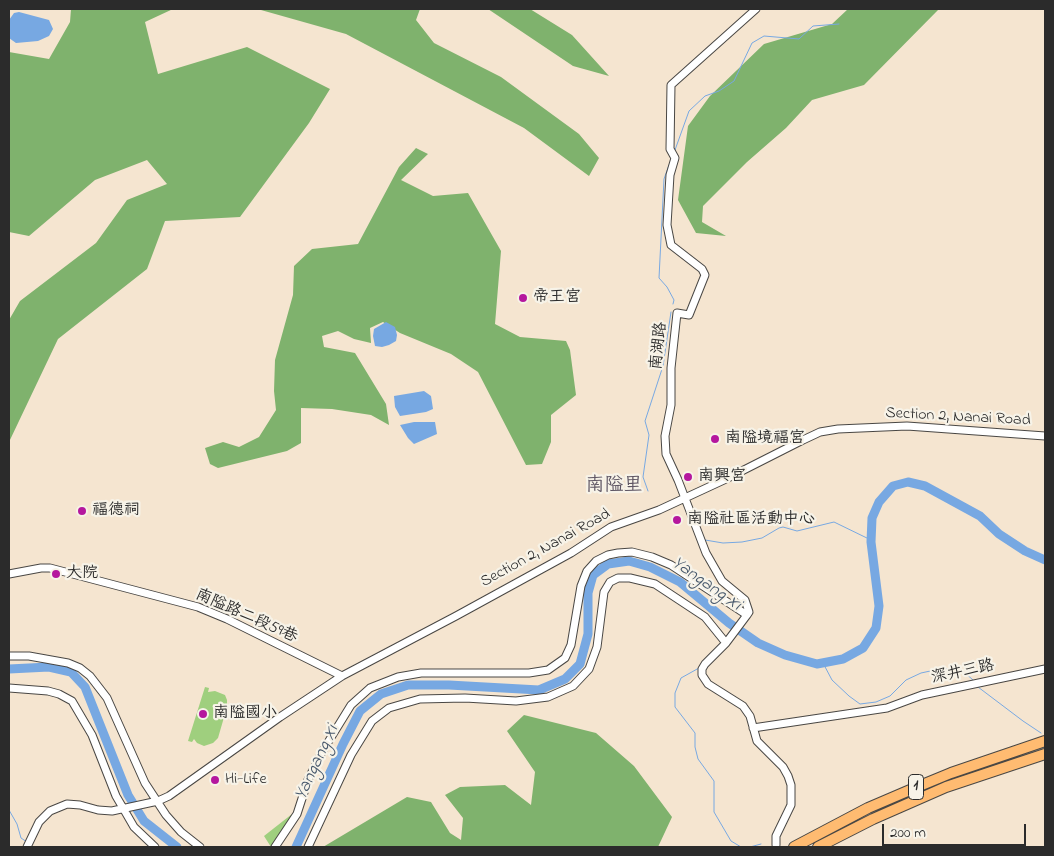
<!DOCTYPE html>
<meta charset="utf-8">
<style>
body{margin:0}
#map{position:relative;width:1054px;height:856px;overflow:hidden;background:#f5e5d0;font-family:"Indie Flower",sans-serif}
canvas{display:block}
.frame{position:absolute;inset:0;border:10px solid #2b2b2b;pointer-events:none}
.scale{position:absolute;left:882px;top:824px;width:144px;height:22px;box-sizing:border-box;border:2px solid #2b2b2b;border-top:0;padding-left:6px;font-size:15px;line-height:18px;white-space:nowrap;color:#2b2b2b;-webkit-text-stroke:4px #f7f3e8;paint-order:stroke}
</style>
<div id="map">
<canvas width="1054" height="856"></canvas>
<div class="frame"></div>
<div class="scale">200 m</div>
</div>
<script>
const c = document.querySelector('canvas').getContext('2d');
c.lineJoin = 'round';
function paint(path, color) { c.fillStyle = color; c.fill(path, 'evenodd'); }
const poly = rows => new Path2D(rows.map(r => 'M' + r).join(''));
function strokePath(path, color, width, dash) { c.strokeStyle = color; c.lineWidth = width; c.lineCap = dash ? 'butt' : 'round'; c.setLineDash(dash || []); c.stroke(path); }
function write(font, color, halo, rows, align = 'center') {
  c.font = font + ' "Indie Flower","LXGW WenKai TC",sans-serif'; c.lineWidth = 4.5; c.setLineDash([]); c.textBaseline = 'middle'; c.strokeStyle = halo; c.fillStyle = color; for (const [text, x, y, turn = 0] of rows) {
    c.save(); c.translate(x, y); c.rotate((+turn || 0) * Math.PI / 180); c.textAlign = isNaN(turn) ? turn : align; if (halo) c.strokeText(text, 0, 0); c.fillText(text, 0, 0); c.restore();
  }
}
const green = poly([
 [205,687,209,688,208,692,215,691,225,695,227,700,227,707,218,738,213,743,204,746,197,743,194,739,192,742,188,741],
 [292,814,283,833,273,847,271,847,264,836]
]);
const forest = poly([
 [71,9,173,9,145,22,158,74,247,47,330,89,309,123,240,217,165,221,147,269,58,339,9,442,9,320,20,301,96,243,127,200,167,184,147,160,95,180,29,236,9,232,9,52,49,59,70,22],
 [240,9,420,9,416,20,434,43,501,77,579,134,599,158,589,176,524,128,346,34,261,10],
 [488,9,530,9,572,35,609,76,573,66],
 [848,9,939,9,864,85,812,100,786,128,747,162,703,206,702,222,726,236,696,233,678,200,688,126,710,96,764,44,832,24],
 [416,148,428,154,401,180,433,196,468,193,501,251,495,324,520,337,566,341,570,350,576,395,551,415,551,442,542,464,526,465,478,372,451,354,400,333,383,322,370,328,371,343,354,339,338,331,322,336,324,347,355,353,386,404,389,425,371,415,332,409,301,408,301,443,287,451,218,468,210,464,205,448,223,442,239,447,259,437,276,410,274,391,275,360,293,295,294,266,312,249,358,244,399,167],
 [524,715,596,733,634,766,672,817,658,847,323,847,407,797,431,802,450,833,461,840,463,818,445,795,460,787,505,785,531,805,535,772,507,731]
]);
const water = poly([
 [19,12,49,20,53,29,49,36,38,41,16,43,9,38,9,20,14,13],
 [386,322,395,327,397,335,396,341,389,345,382,347,375,346,373,336,374,329],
 [424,391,431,396,433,409,426,412,400,416,395,407,394,396],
 [414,422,435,422,437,434,414,444,408,438,400,425]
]);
const stream = poly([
 [675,150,689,111,705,96,719,91,734,81,752,43,764,36,799,39,813,26,839,24],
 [669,165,664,179,659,278,667,287,674,300,673,304],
 [648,491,643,477,649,435,645,421,663,366,671,312],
 [705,540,723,543,742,542,762,538,779,528,783,527,797,531,834,522,871,540],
 [726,637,734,626],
 [823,663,832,680,849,696,860,704,876,702,890,696,906,680,921,673,944,668,964,672,973,680],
 [699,668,681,678,675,693,675,707,695,733,695,747,698,759,714,781,714,812,731,841,741,847],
 [978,687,1023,721,1041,733],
 [9,810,17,824,21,838,27,842],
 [750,847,761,844]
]);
const river = poly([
 [9,669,49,667,71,672,85,687,128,795,144,821,177,847],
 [296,847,343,744,360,711,381,694,408,685,449,685,539,690,565,679,580,664,588,634,588,593,593,575,608,564,629,561,650,567,680,582,729,623,758,643,785,655,817,664,843,659,863,648,876,628,879,606,871,542,872,518,879,502,893,486,908,482,925,486,980,516,999,534,1025,551,1045,560]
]);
const minor = poly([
 [9,574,41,568,50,568,198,607,227,619,342,676],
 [747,615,749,612,745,600,722,581,706,553,678,480,666,454,665,436,671,405,671,368,677,313,689,315,705,275,702,269,671,245,667,225,670,175,675,158,670,149,671,85,756,9],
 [747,615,726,643,705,664,702,669,702,675,708,684,743,706,750,716,757,741,783,767,788,776,791,785,791,805,776,836,776,845],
 [9,656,29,656,68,663,80,668,90,676,107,698,145,783,166,815,181,832,200,847],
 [9,688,48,691,59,694,72,701,92,735,116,796,123,808,134,827,155,847],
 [753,728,887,708,922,695,1045,669],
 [27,847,39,822,50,811,67,804,80,805,98,810,112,811,158,801,169,796,280,717,342,676,456,616,571,553,611,527,659,510,726,479,803,440,820,432,838,429,907,426,1045,436],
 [275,847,297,814,308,780,322,752,351,705,370,688,398,677,421,673,529,673,548,670,565,658,571,645,581,586,587,571,596,561,608,555,618,553,632,552,652,557,671,565,747,615],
 [308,847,351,755,372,721,389,708,420,699,465,698,516,701,548,697,573,686,589,669,597,647,604,592,610,582,618,578,630,578,655,584,705,617,726,643]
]);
const highway = poly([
 [794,847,868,808,917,787,951,773,1045,741],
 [818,847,873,819,946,787,1045,754]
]);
const markers = [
 [523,298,5,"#b5179e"],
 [715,439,5,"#b5179e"],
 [688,477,5,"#b5179e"],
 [82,511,5,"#b5179e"],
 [677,520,5,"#b5179e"],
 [56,574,5,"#b5179e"],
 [203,714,5,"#b5179e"],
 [215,780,5,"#b5179e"]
];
const shields = [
 [916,787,15]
];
const shieldNames = [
 ["1",916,787]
];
const poiNames = [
 ["帝王宮",533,298],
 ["南隘境福宮",725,439],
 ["南興宮",698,477],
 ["福德祠",92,511],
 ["南隘社區活動中心",687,520],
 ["大院",66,574],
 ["南隘國小",213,714],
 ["Hi-Life",225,780]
];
const streetNames = [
 ["南湖路",660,346,-84],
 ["Section 2, Nanai Road",958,418,3],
 ["Section 2, Nanai Road",546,549,-29],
 ["南隘路二段59巷",246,617,24],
 ["深井三路",963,673,-12]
];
const waterNames = [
 ["Yangang Xi",706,585,35],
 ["Yangang Xi",318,763,-65]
];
const quarterNames = [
 ["南隘里",614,487]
];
paint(green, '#9fcf7e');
paint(forest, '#7fb26d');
paint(water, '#77a8e2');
strokePath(stream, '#77a8e2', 1);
strokePath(river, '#77a8e2', 9);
strokePath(minor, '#494744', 9);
strokePath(highway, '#494744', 12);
strokePath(minor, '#fff', 7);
strokePath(highway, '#ffbb71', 10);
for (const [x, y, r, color] of markers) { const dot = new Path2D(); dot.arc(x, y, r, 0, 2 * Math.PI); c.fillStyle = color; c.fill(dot); strokePath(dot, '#f7f3e8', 2); }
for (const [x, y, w] of shields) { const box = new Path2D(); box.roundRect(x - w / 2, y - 12.5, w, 25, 4); c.fillStyle = '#f7f3e8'; c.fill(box); strokePath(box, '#2b2b2b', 1); }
write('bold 15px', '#2b2b2b', null, shieldNames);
write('16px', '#2b2b2b', '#f7f3e8', poiNames, 'left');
write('16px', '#2b2b2b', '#f7f3e8', streetNames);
write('italic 18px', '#46576b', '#f7f3e8', waterNames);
write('19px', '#5e5563', '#f7f3e8', quarterNames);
</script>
